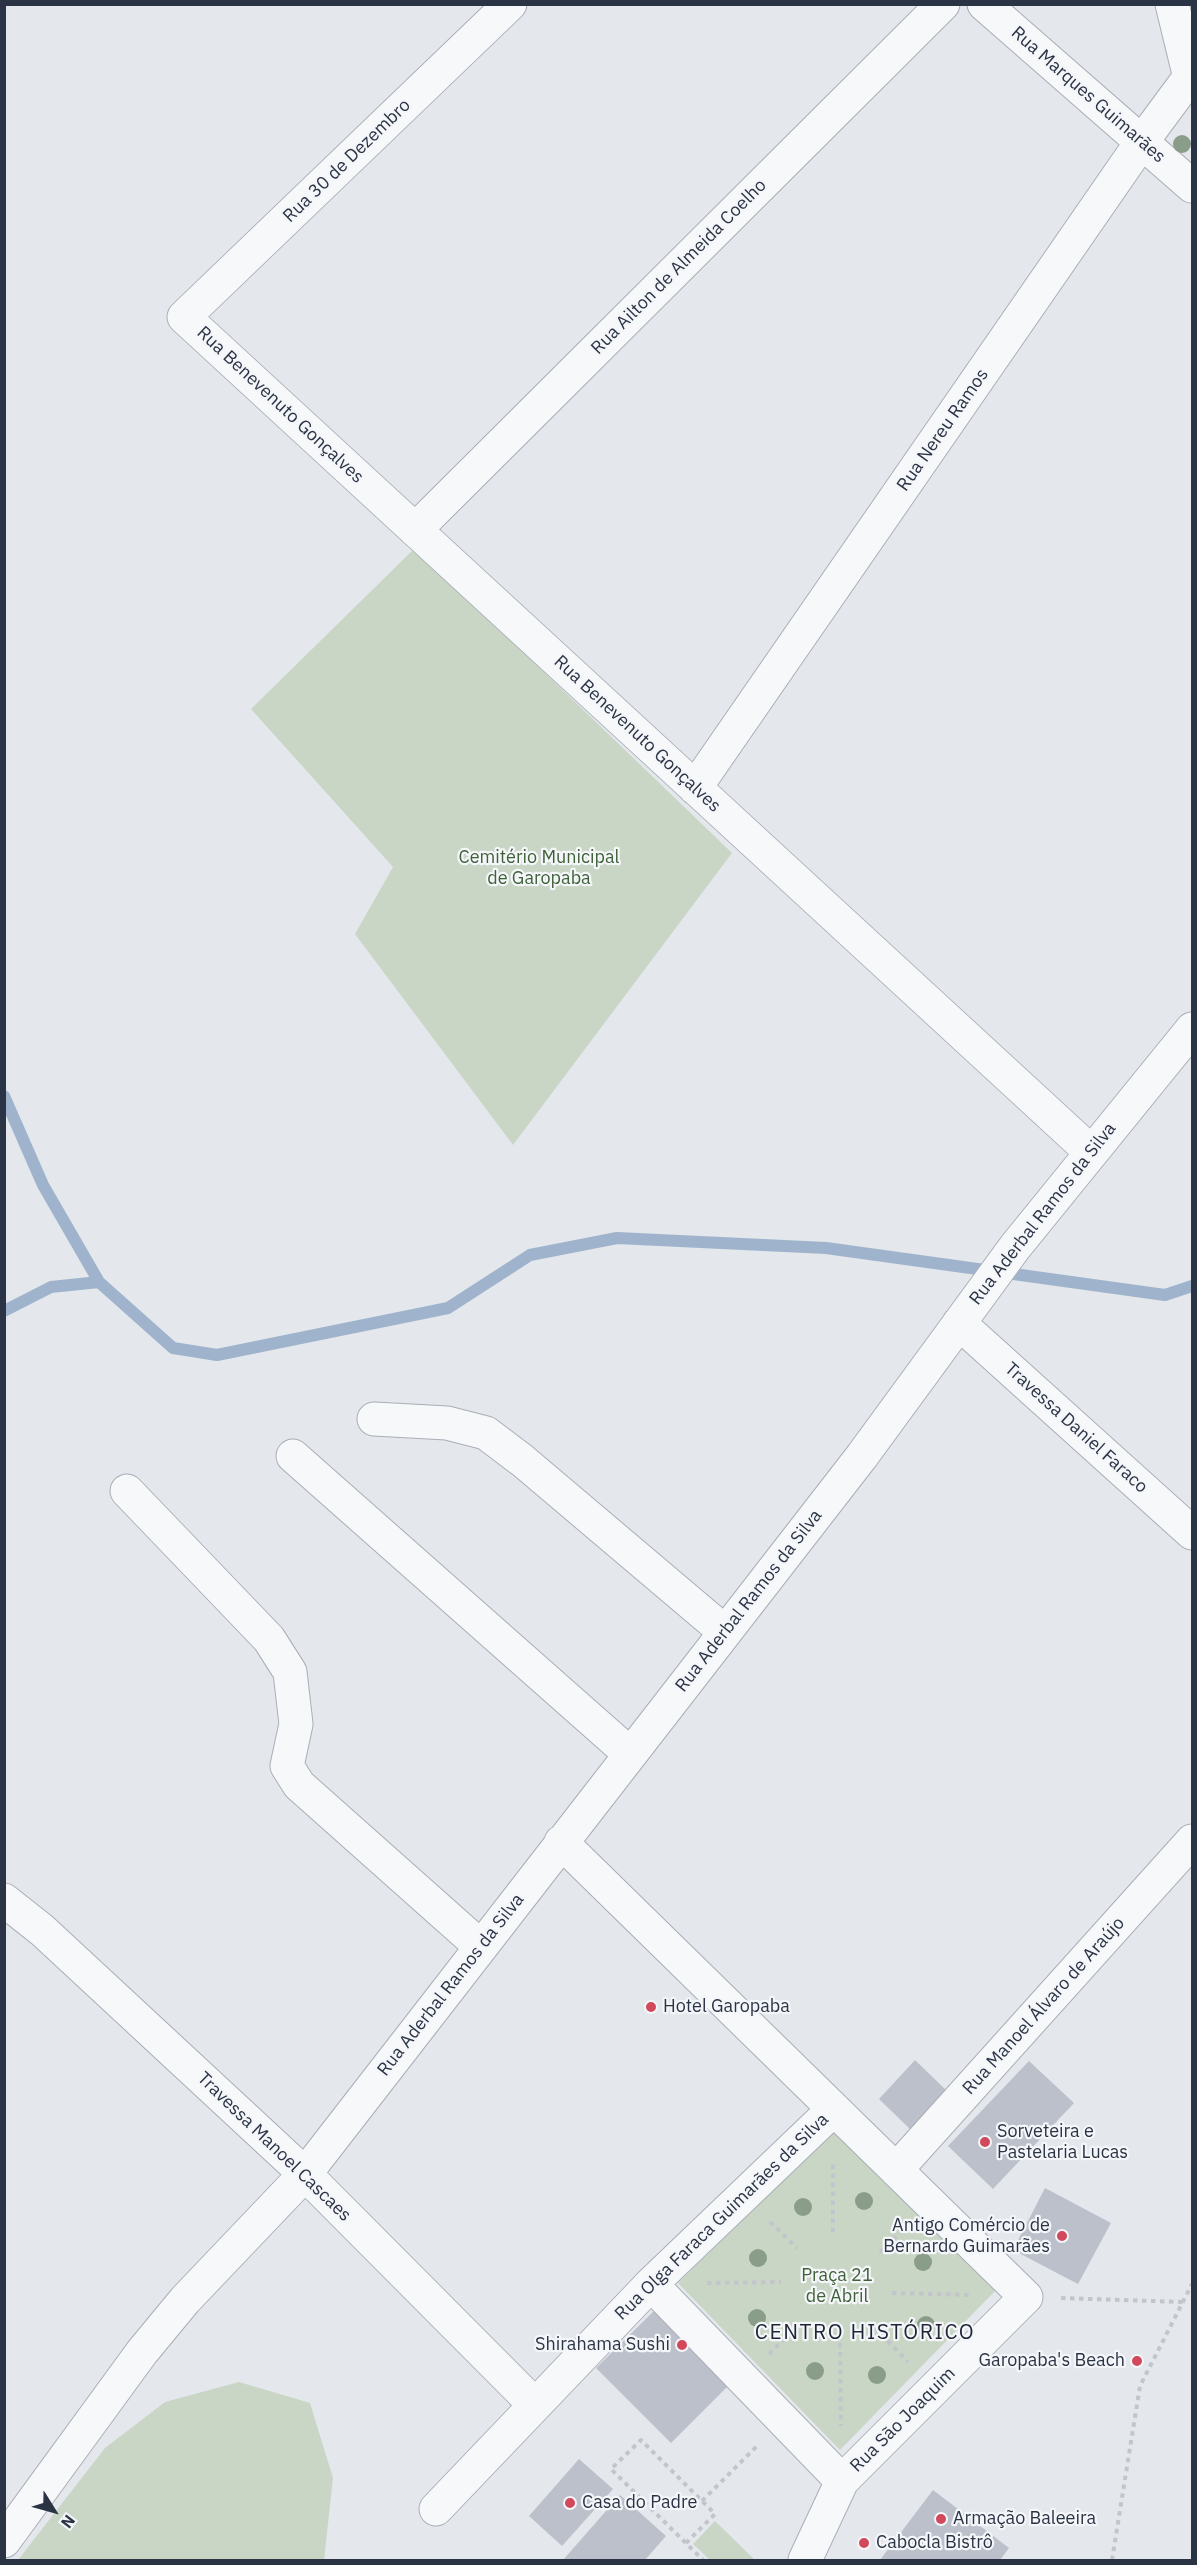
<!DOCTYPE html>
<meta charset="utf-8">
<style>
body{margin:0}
#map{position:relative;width:1197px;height:2565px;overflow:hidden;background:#e4e7ec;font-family:"IBM Plex Sans",sans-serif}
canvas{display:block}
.frame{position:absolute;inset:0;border:6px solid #2b3445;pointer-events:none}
.north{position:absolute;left:24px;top:2481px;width:60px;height:60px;-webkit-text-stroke:4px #f4f6f9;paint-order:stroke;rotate:127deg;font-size:16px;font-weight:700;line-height:24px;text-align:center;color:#2b3445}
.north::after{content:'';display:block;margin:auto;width:21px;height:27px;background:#2b3445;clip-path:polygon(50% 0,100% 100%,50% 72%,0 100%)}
</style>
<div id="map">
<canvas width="1197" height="2565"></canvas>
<div class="frame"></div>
<div class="north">N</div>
</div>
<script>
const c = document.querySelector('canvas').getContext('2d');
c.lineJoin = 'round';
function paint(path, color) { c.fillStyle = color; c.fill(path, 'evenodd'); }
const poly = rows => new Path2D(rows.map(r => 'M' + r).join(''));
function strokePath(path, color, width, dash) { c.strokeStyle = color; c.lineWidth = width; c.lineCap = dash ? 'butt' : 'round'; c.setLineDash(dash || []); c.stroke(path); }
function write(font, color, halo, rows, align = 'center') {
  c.font = font + ' "IBM Plex Sans",sans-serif'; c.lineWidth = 4.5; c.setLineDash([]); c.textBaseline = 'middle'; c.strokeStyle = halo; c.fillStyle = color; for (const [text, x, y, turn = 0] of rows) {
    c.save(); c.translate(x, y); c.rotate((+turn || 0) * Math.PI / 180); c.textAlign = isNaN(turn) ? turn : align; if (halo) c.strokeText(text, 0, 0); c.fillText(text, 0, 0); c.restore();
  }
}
const green = poly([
 [415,548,732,853,513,1145,355,934,393,867,251,709],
 [839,2127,996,2290,840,2450,678,2283],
 [239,2382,310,2403,333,2478,324,2560,18,2560,105,2448,165,2402],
 [715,2521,755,2560,710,2560,693,2544]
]);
const stream = poly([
 [4,1096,43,1185,99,1282,173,1348,217,1355,448,1308,530,1255,617,1238,826,1248,1165,1295,1192,1286],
 [4,1311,51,1287,99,1282]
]);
const building = poly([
 [915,2060,948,2092,912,2131,879,2099],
 [1029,2061,1074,2103,993,2189,948,2146],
 [1045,2188,1111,2223,1078,2284,1013,2250],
 [658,2307,732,2382,671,2443,596,2368],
 [579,2459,613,2489,562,2546,529,2516],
 [933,2490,1009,2548,1000,2560,880,2560],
 [620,2495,666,2536,645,2560,563,2560]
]);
const path = poly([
 [770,2222,797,2248],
 [833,2232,833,2161],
 [880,2252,904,2229],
 [707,2283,781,2282],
 [892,2293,972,2295],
 [1061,2298,1183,2302],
 [875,2328,908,2362],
 [840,2343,841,2426],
 [769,2354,796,2327],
 [702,2501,757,2446],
 [686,2543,715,2514,641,2440,611,2469,703,2560],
 [1112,2560,1140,2386,1192,2284]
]);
const minor = poly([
 [510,4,184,317,1091,1152],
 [984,4,1192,186],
 [1172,4,1192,86],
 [415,530,943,4],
 [695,788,1141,143,1192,74],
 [959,1323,1192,1533],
 [374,1419,447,1423,486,1433,523,1461,725,1632],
 [293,1456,630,1754],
 [127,1491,269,1639,290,1672,296,1724,287,1766,299,1785,480,1946],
 [561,1842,1026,2297,842,2481,805,2560],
 [4,1900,42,1930,305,2174,534,2404],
 [896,2170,1192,1841],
 [651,2284,842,2481],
 [436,2509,651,2284,834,2109],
 [4,2541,142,2352,185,2300,305,2174,862,1456,1015,1247,1192,1029]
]);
const trees = [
 [1182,144],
 [864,2201],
 [803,2207],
 [758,2258],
 [923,2262],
 [757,2318],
 [926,2325],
 [815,2371],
 [877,2375]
];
const markers = [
 [651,2007,6,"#d1495b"],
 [985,2142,6,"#d1495b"],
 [1062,2236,6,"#d1495b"],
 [682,2345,6,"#d1495b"],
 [1137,2361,6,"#d1495b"],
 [570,2503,6,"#d1495b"],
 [941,2519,6,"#d1495b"],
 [864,2543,6,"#d1495b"]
];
const streetNames = [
 ["Rua Marques Guimarães",1088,95,41],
 ["Rua 30 de Dezembro",347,161,-44],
 ["Rua Ailton de Almeida Coelho",679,267,-45],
 ["Rua Benevenuto Gonçalves",280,405,43],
 ["Rua Nereu Ramos",943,430,-55],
 ["Rua Benevenuto Gonçalves",637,734,43],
 ["Rua Aderbal Ramos da Silva",1043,1214,-52],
 ["Travessa Daniel Faraco",1076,1428,42],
 ["Rua Aderbal Ramos da Silva",749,1601,-52],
 ["Rua Aderbal Ramos da Silva",451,1985,-52],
 ["Rua Manoel Álvaro de Araújo",1044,2006,-48],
 ["Travessa Manoel Cascaes",274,2147,44],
 ["Rua Olga Faraca Guimarães da Silva",722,2217,-44],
 ["Rua São Joaquim",903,2420,-45]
];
const parkNames = [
 ["Cemitério Municipal",539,858],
 ["de Garopaba",539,879],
 ["Praça 21",837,2276],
 ["de Abril",837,2297]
];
const poiNames = [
 ["Hotel Garopaba",663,2007],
 ["Sorveteira e",997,2132],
 ["Pastelaria Lucas",997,2153],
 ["Antigo Comércio de",1050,2226,"right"],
 ["Bernardo Guimarães",1050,2247,"right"],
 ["Shirahama Sushi",670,2345,"right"],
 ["Garopaba's Beach",1125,2361,"right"],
 ["Casa do Padre",582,2503],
 ["Armação Baleeira",953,2519],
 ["Cabocla Bistrô",876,2543]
];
const quarterNames = [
 ["CENTRO HISTÓRICO",865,2333]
];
paint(green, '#c9d6c5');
strokePath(stream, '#9fb4cc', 12);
paint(building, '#bbc0ca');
strokePath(minor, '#a9aeb7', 35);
strokePath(path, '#c2c5cb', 4, [4.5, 4.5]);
strokePath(minor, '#f7f8fa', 33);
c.fillStyle = '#899d89';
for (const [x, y] of trees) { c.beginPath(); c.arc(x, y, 9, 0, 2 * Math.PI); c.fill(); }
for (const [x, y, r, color] of markers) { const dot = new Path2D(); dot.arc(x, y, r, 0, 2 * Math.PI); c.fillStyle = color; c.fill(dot); strokePath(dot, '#f4f6f9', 2); }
write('18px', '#2b3445', '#f4f6f9', streetNames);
write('18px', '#3f6138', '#f4f6f9', parkNames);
write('18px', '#2b3445', '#f4f6f9', poiNames, 'left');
c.letterSpacing = '1.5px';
write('21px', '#1d2536', '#f4f6f9', quarterNames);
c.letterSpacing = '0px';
</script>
